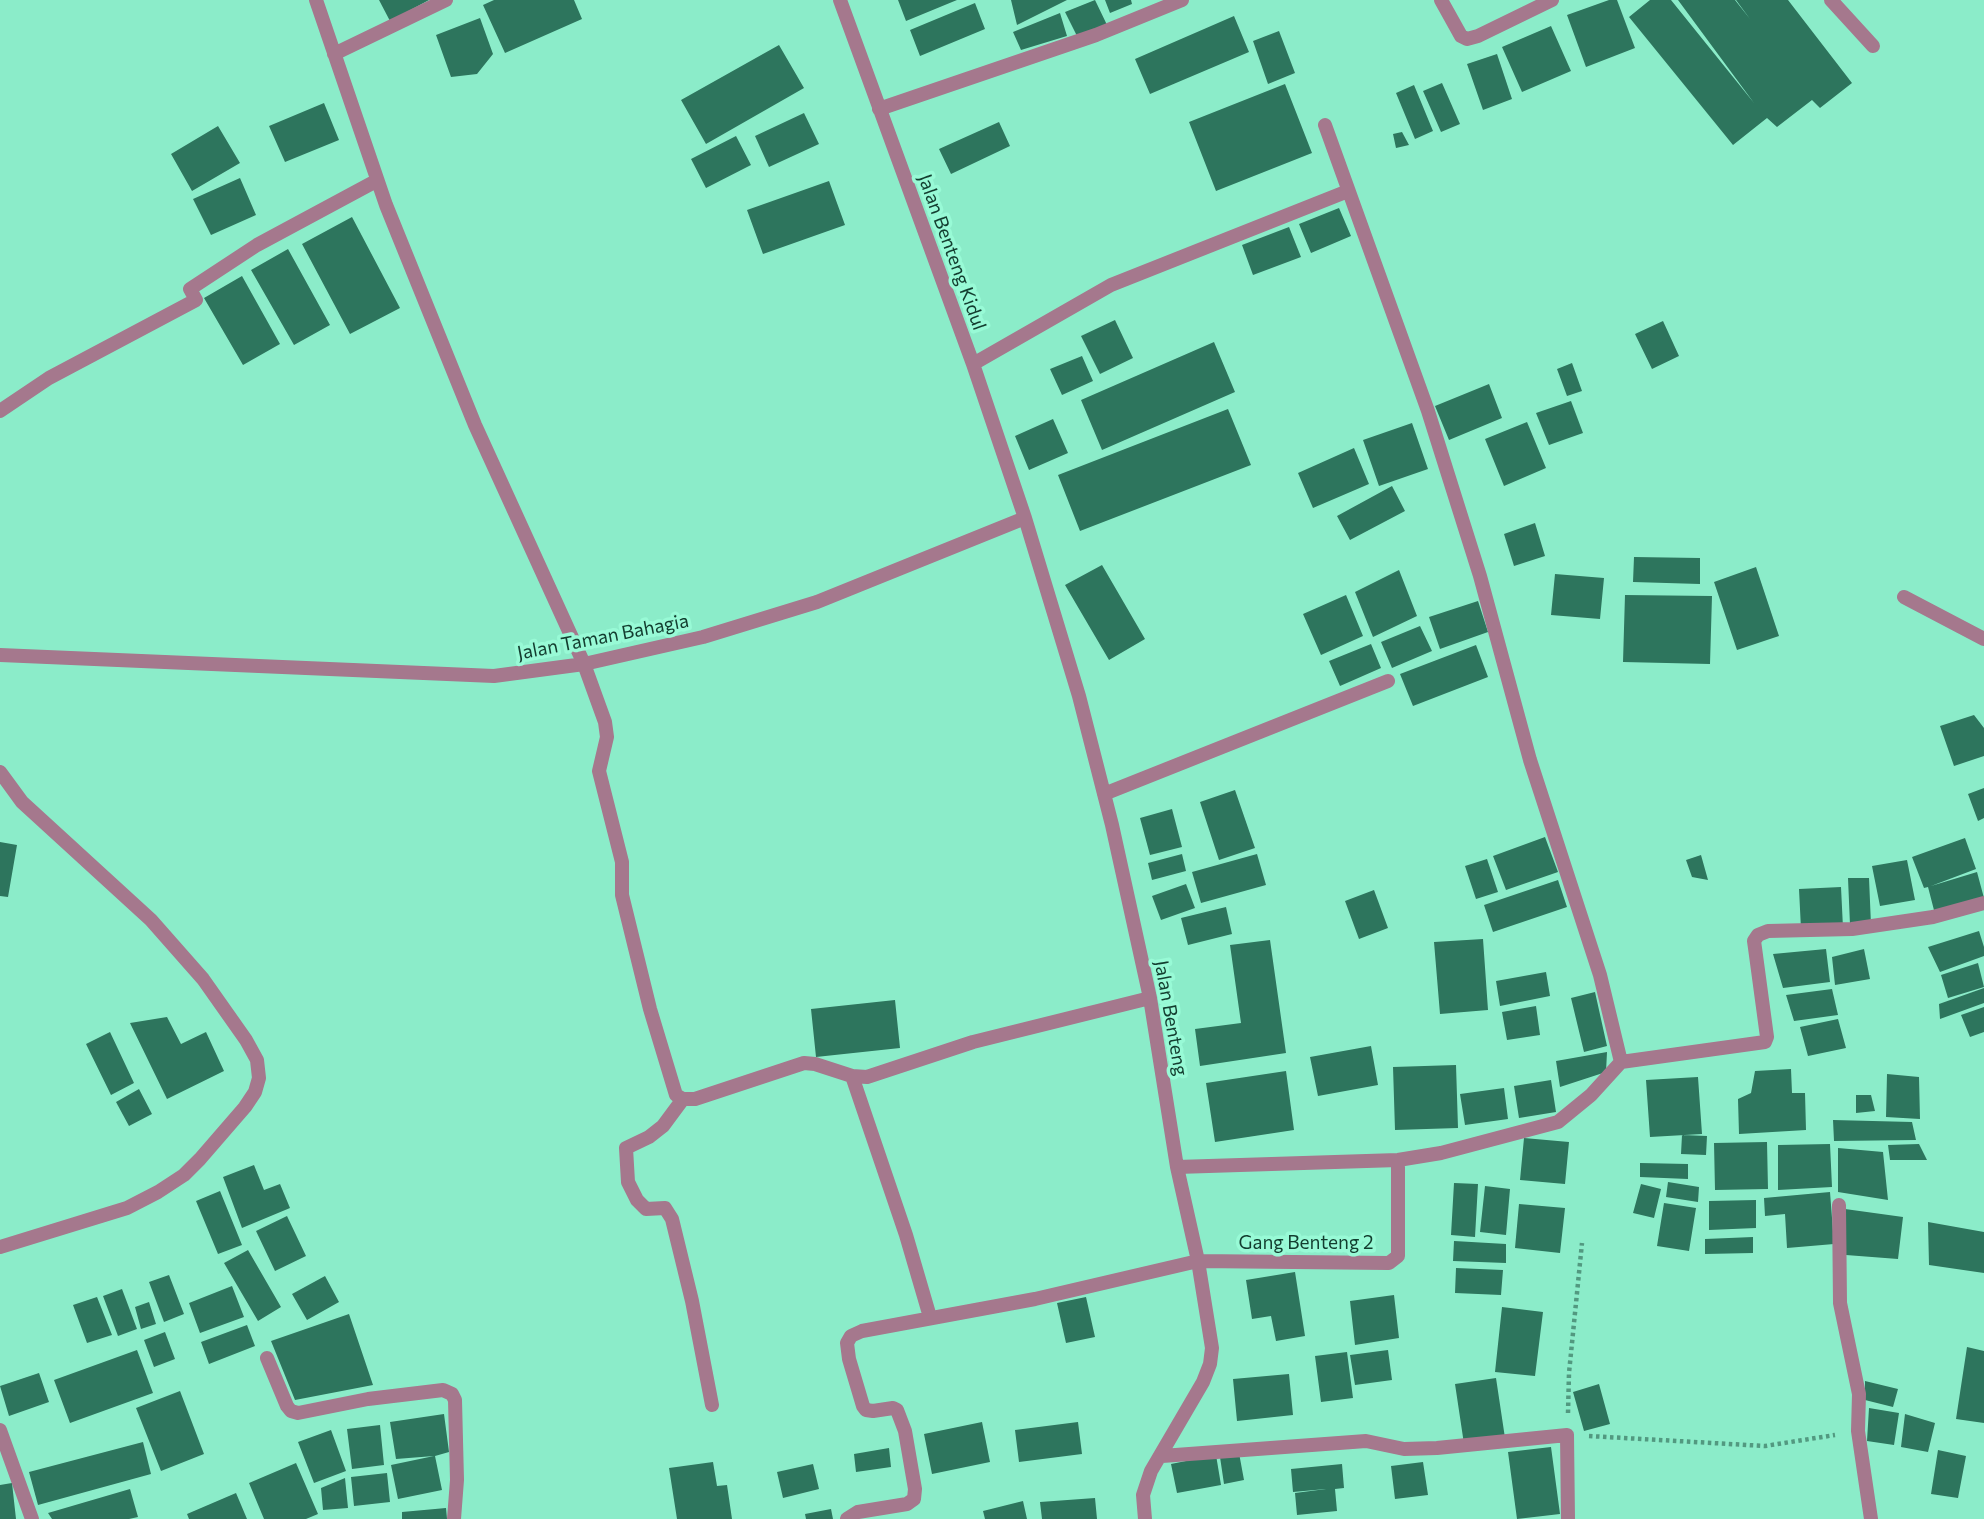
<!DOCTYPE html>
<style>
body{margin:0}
canvas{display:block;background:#8becc9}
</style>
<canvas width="1984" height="1519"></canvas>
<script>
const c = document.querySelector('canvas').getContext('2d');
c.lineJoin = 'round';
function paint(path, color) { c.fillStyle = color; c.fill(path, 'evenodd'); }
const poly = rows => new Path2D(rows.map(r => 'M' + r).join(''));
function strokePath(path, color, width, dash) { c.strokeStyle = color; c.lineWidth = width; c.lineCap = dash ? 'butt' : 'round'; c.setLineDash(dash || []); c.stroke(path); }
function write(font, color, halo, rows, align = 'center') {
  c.font = font + ' Commissioner,sans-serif'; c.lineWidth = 7; c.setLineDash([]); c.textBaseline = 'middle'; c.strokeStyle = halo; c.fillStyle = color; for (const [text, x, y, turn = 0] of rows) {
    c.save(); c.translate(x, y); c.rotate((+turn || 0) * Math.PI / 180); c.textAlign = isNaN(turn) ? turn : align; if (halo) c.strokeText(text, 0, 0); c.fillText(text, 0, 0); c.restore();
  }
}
const building = poly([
 [379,0,429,0,390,21],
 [494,0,574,0,582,19,505,53,483,5],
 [898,0,957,0,906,21],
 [1011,0,1067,0,1017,25],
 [1095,0,1108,27,1078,38,1065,12],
 [1105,0,1131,0,1132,4,1110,13],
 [1609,0,1617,0,1635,48,1586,67,1567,15],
 [1650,0,1671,0,1754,103,1678,0,1735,0,1750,19,1736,0,1788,0,1852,83,1820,108,1812,100,1777,127,1767,118,1733,145,1629,17],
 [975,3,985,29,920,56,910,30],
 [1060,13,1067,36,1021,50,1013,32],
 [1234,16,1249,52,1150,94,1135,59],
 [480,18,493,54,477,74,451,77,436,35],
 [1551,26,1571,71,1522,92,1502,47],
 [1279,31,1295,73,1268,84,1253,41],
 [779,45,804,88,706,144,681,100],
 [1497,54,1512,99,1483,110,1467,64],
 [1442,83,1460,124,1441,132,1423,91],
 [1285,84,1312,153,1216,191,1189,122],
 [1414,85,1433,131,1415,139,1396,93],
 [324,103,339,140,285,162,269,126],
 [804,113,819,144,769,167,755,136],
 [999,122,1010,146,951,174,939,149],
 [218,126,240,163,192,191,171,154],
 [1402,132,1409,145,1396,148,1393,134],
 [736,136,751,165,706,188,691,159],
 [240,178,256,215,211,235,193,199],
 [829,181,845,225,763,254,747,210],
 [1339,208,1351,236,1311,253,1299,224],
 [352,217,400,308,350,334,302,244],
 [1289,227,1301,257,1253,275,1242,245],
 [288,249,330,325,294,345,251,270],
 [242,276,280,344,243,365,204,298],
 [1115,320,1133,358,1100,374,1081,336],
 [1663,321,1679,356,1652,369,1635,334],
 [1214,342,1235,392,1102,450,1081,400],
 [1082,356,1093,381,1062,395,1050,369],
 [1572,363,1582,391,1567,396,1557,369],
 [1489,384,1502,418,1449,440,1435,406],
 [1571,401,1583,433,1549,445,1536,413],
 [1228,409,1251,465,1080,531,1058,475],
 [1053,419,1068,453,1029,470,1015,436],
 [1527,422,1546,468,1504,486,1485,439],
 [1412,423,1428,469,1379,486,1363,440],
 [1354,448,1369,484,1313,508,1298,473],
 [1392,486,1405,511,1350,540,1337,516],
 [1535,523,1545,556,1514,566,1504,534],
 [1634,557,1700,558,1700,584,1633,582],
 [1102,565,1145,639,1109,660,1065,585],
 [1756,567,1779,636,1737,650,1714,582],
 [1399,570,1417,616,1373,637,1355,592],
 [1555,574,1604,578,1600,619,1551,615],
 [1346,595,1363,636,1321,655,1303,614],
 [1625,595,1712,596,1710,664,1623,662],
 [1478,601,1488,632,1440,649,1429,617],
 [1420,626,1432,651,1392,668,1381,642],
 [1371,644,1381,668,1340,686,1329,661],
 [1476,645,1488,677,1413,706,1400,674],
 [1974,715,1984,728,1984,756,1954,766,1940,726],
 [1984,788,1984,818,1978,821,1968,794],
 [1235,790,1255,848,1219,860,1200,802],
 [1172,809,1182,847,1150,855,1140,818],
 [1545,837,1558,872,1506,890,1493,856],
 [1965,838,1976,869,1931,886,1977,872,1984,898,1935,914,1928,887,1924,888,1912,857],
 [0,842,17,845,8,897,0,896],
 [1182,854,1186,871,1152,880,1148,863],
 [1257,854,1266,885,1201,903,1192,872],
 [1701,855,1708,880,1692,877,1686,860],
 [1487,859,1498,892,1476,899,1465,866],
 [1907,860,1915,900,1880,906,1872,866],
 [1848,878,1869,878,1871,925,1850,925],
 [1558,880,1567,907,1493,932,1484,905],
 [1186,884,1195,908,1161,920,1152,896],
 [1841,887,1843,928,1801,929,1799,889],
 [1374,890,1388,928,1359,939,1345,901],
 [1226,907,1232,934,1188,945,1181,918],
 [1979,931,1984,947,1984,956,1940,972,1928,947],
 [1483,939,1488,1010,1440,1014,1434,942],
 [1270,940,1286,1053,1200,1066,1195,1029,1241,1023,1230,945],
 [1826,949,1830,982,1783,988,1773,954],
 [1864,949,1870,979,1835,985,1832,957],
 [1978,963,1984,987,1948,998,1941,975],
 [1546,972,1550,996,1500,1006,1496,981],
 [1984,988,1984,1003,1940,1019,1939,1004],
 [1832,989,1838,1015,1794,1021,1786,995],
 [1595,992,1607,1046,1584,1052,1571,998],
 [895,1000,900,1048,816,1057,811,1009],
 [1536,1006,1540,1035,1507,1040,1502,1012],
 [1984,1007,1984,1032,1970,1037,1961,1015],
 [167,1017,181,1044,206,1032,224,1071,167,1099,130,1023],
 [1838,1019,1846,1048,1808,1056,1800,1027],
 [110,1032,134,1083,111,1095,86,1044],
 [1371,1046,1378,1085,1318,1096,1310,1057],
 [1607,1052,1606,1072,1560,1087,1556,1061],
 [1456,1065,1458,1128,1395,1130,1393,1067],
 [1791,1069,1792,1093,1805,1093,1806,1130,1739,1134,1738,1099,1751,1093,1755,1071],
 [1286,1071,1294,1130,1215,1142,1206,1083],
 [1887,1074,1919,1077,1920,1119,1886,1117],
 [1698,1077,1702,1134,1650,1137,1646,1080],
 [1551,1080,1556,1112,1519,1118,1514,1086],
 [1504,1088,1508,1119,1465,1125,1460,1094],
 [139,1089,152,1114,129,1126,116,1102],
 [1856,1095,1871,1095,1875,1111,1856,1113],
 [1833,1120,1912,1122,1916,1140,1834,1141],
 [1682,1135,1707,1136,1706,1155,1681,1154],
 [1524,1138,1569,1142,1565,1184,1520,1180],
 [1767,1142,1768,1189,1715,1190,1714,1143],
 [1830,1144,1832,1187,1778,1190,1778,1145],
 [1919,1144,1927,1160,1890,1160,1888,1145],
 [1838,1148,1883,1152,1888,1200,1838,1192],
 [1640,1163,1688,1164,1688,1179,1640,1177],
 [254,1165,264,1190,280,1184,290,1208,242,1228,223,1177],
 [1668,1182,1699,1187,1698,1202,1666,1197],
 [1454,1183,1478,1184,1475,1237,1451,1235],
 [1641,1184,1661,1189,1654,1218,1633,1213],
 [1485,1186,1510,1189,1506,1235,1480,1232],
 [220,1191,242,1245,218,1254,196,1201],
 [1830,1192,1834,1244,1787,1248,1785,1214,1765,1216,1764,1198],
 [1756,1200,1756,1228,1709,1230,1709,1201],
 [1664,1203,1696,1208,1689,1251,1657,1246],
 [1519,1204,1565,1208,1560,1253,1515,1248],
 [1845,1209,1903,1217,1898,1259,1846,1255],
 [287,1216,306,1256,275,1271,256,1231],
 [1928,1222,1984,1232,1984,1273,1929,1265],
 [1753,1237,1753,1253,1705,1254,1705,1239],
 [1454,1241,1506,1244,1506,1263,1453,1261],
 [248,1250,281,1307,258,1321,224,1263],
 [1456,1268,1503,1270,1501,1295,1455,1293],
 [1295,1272,1305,1336,1276,1341,1271,1316,1252,1319,1246,1280],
 [169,1275,184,1314,164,1322,149,1282],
 [325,1276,339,1302,307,1320,292,1294],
 [232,1286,244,1317,200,1333,189,1303],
 [122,1289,137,1329,118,1336,103,1296],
 [1394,1295,1399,1338,1355,1345,1350,1301],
 [97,1297,112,1335,87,1343,73,1305],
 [1086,1297,1095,1337,1066,1343,1057,1303],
 [149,1302,156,1324,141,1329,135,1307],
 [1502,1307,1543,1312,1535,1376,1495,1372],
 [349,1314,373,1385,295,1400,271,1341],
 [247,1325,255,1346,209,1364,201,1342],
 [165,1332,175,1359,154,1367,144,1340],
 [1967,1347,1984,1351,1984,1423,1956,1419],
 [137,1350,153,1393,70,1423,54,1380],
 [1388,1350,1392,1380,1355,1385,1350,1355],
 [1347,1352,1353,1398,1321,1402,1315,1356],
 [39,1373,49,1402,9,1416,0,1386],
 [1289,1374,1293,1415,1237,1421,1233,1379],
 [1496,1378,1505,1438,1464,1444,1455,1384],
 [1865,1381,1898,1389,1893,1407,1865,1400],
 [1599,1384,1610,1424,1584,1431,1573,1392],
 [180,1391,204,1454,161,1471,136,1408],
 [1869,1408,1899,1413,1894,1445,1867,1441],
 [444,1414,449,1452,435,1456,442,1490,398,1499,391,1465,434,1456,396,1459,390,1422],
 [1905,1414,1935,1423,1928,1452,1901,1447],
 [982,1422,990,1462,932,1474,924,1434],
 [1078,1422,1082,1454,1019,1462,1015,1430],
 [380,1425,384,1465,352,1469,347,1429],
 [331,1430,346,1471,314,1483,298,1442],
 [143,1442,151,1474,38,1505,29,1472],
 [1551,1447,1560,1514,1517,1519,1508,1452],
 [889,1448,891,1467,856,1472,854,1454],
 [1938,1450,1966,1456,1958,1498,1931,1494],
 [1239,1453,1244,1480,1224,1484,1220,1457],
 [1216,1455,1221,1485,1177,1493,1171,1464],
 [713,1462,717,1486,727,1485,732,1519,677,1519,669,1468],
 [1423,1462,1428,1495,1395,1499,1391,1466],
 [296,1463,318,1514,306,1519,264,1519,249,1483],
 [813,1464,819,1489,783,1498,777,1472],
 [1342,1464,1344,1488,1335,1489,1337,1511,1297,1515,1295,1493,1326,1489,1293,1492,1291,1469],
 [387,1473,390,1502,354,1506,351,1477],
 [345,1478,348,1508,323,1510,321,1488],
 [12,1483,16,1519,0,1519,0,1485],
 [130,1489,138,1517,129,1519,52,1519,48,1513],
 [236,1493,247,1519,189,1519,187,1514],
 [1095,1498,1097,1519,1042,1519,1040,1502],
 [1023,1501,1027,1519,985,1519,983,1511],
 [446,1508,447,1519,402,1519,402,1512],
 [831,1509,833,1519,806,1519,805,1514]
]);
const path = poly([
 [1568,1413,1569,1373,1582,1243],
 [1589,1436,1765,1446,1835,1435]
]);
const minor = poly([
 [316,0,386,205,475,425,584,664,605,722,607,737,599,771,622,862,622,895,650,1009,676,1095,683,1099,695,1099,804,1063,815,1064,852,1076,867,1077,973,1042,1150,998],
 [840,0,973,364,1025,518,1079,696,1112,825,1150,998,1177,1167,1198,1261,1212,1348,1210,1364,1203,1382,1151,1471,1143,1495,1145,1519],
 [1441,0,1461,36,1467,39,1478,36,1552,0],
 [1831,0,1873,46],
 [334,54,446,0],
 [879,109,1096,35,1182,0],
 [1325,125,1428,411,1480,576,1530,760,1600,975,1621,1062],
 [973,364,1111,285,1348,191],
 [0,411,49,378,196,300,190,289,257,245,376,181],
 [1904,597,1984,639],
 [0,655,494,676,584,664,703,637,817,602,1025,518],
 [0,772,22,802,151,920,203,979,246,1040,257,1060,259,1078,255,1092,245,1107,200,1159,184,1175,158,1192,127,1208,0,1247],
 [1104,794,1388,681],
 [852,1076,906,1235,930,1317],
 [683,1099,663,1126,649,1137,626,1148,628,1182,637,1200,646,1209,665,1208,672,1219,692,1301,712,1405],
 [1177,1167,1398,1160,1441,1153,1558,1122,1591,1095,1621,1062,1765,1042,1767,1037,1755,948,1754,941,1758,935,1768,931,1852,929,1933,917,1984,903],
 [1839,1205,1840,1303,1859,1394,1858,1431,1871,1519],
 [267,1358,287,1406,291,1411,298,1413,368,1399,443,1390,452,1394,455,1400,457,1480,454,1519],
 [0,1430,32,1519],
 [1162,1456,1366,1441,1404,1449,1437,1448,1567,1435,1568,1519],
 [847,1519,858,1512,907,1504,914,1499,915,1489,905,1431,897,1410,893,1408,873,1411,866,1410,863,1406,849,1359,847,1343,851,1336,862,1331,1035,1299,1198,1261,1389,1263,1398,1256,1398,1160]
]);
const streetNames = [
 ["Jalan Benteng Kidul",952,252,70],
 ["Jalan Taman Bahagia",603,637,-11],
 ["Jalan Benteng",1171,1018,80],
 ["Gang Benteng 2",1306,1243]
];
paint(building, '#2d755d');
strokePath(path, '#529980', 4.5, [3.5, 3.5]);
strokePath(minor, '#a5788d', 14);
write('19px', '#133d2f', '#98fad6', streetNames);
</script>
